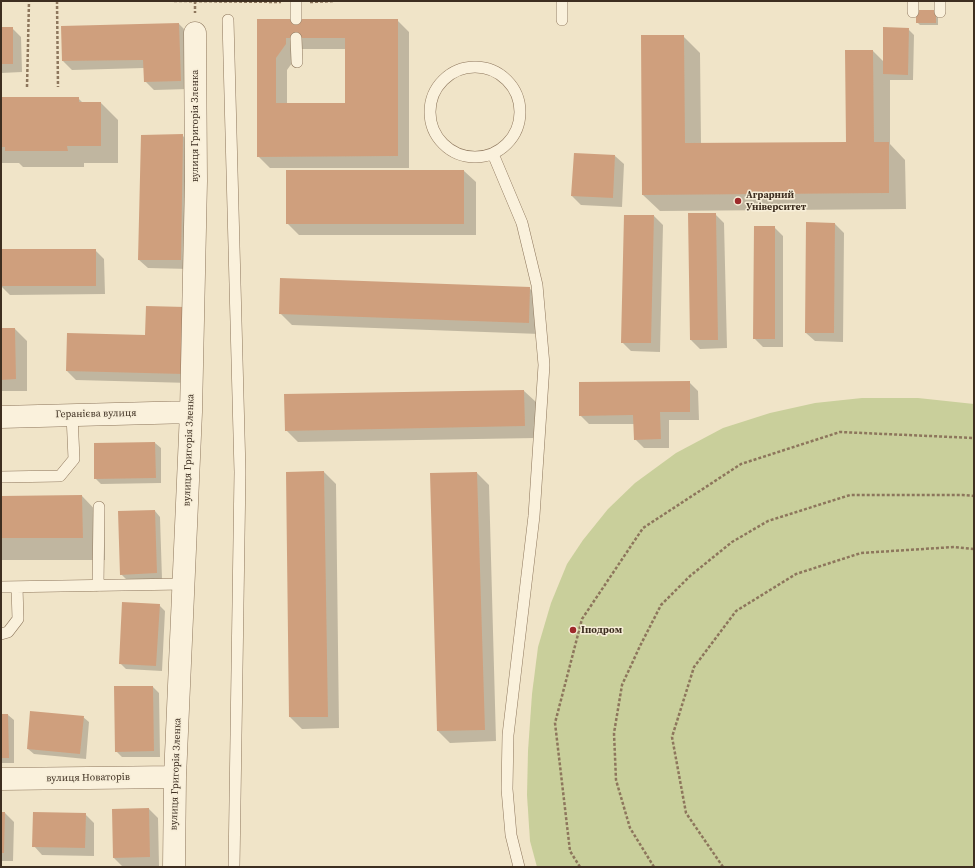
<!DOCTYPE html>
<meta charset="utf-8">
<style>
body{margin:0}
#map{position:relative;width:975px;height:868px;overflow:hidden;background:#f0e4c8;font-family:"Source Serif 4",serif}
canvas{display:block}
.frame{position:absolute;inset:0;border:2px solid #3d2e20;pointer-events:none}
</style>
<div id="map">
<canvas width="975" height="868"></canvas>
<div class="frame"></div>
</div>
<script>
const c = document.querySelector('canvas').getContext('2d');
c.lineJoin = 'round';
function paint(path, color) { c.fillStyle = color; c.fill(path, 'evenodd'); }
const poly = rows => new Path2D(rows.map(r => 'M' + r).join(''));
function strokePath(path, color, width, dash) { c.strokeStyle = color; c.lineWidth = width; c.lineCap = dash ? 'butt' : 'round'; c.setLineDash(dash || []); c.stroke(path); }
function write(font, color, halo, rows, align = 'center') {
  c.font = font + ' "Source Serif 4",serif'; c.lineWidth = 3; c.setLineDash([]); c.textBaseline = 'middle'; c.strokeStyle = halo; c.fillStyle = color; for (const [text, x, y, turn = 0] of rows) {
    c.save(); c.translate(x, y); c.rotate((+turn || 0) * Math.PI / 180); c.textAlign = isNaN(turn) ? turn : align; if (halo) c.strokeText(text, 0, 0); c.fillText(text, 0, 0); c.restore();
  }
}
const green = poly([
 [862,398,918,398,974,404,974,867,537,867,530,841,527,795,528,751,532,694,538,647,551,603,567,564,583,540,608,509,635,483,676,453,723,428,770,413,815,403]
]);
const shadow = poly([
 [938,13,938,25,920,25,917,22],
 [258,20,397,20,409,32,409,168,270,168,258,156],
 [298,49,346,49,346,104,287,104,287,70,297,56],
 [179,24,188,33,189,89,154,90,145,81,144,68,72,70,63,61,62,27],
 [1,28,12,28,21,37,22,72,1,73],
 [908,29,914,35,913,80,890,80,890,144,905,160,906,209,660,211,643,195,683,36,700,53,701,144,847,143,873,51,884,62],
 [1,98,78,98,83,103,101,103,118,120,118,163,84,163,84,167,23,167,19,163,1,163],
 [182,135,191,144,190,269,148,268,139,260],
 [615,156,624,164,622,207,581,205,572,196],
 [464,171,476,182,476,235,299,235,287,223],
 [715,214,724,223,727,348,700,349,691,340],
 [654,216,663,225,660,352,631,351,622,342],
 [835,224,844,233,843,342,815,341,806,333],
 [774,227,783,236,783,347,763,347,754,338],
 [95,250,104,259,105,294,10,295,1,286],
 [529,288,541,299,540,334,292,325,280,313],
 [1,329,15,329,27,341,27,391,1,391],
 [146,336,191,383,76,380,67,371],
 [689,382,698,391,699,420,669,420,669,448,644,448,635,439,635,424,589,424,580,415],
 [524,391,536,402,536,438,298,442,286,430],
 [155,443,161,448,161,483,101,484,95,478],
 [324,472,336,484,339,728,302,729,290,717,287,473],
 [477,473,489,485,496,741,450,743,438,731],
 [82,496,104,519,105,560,1,560,1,497],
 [155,511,160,517,162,579,127,580,121,574],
 [159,605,165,611,162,671,126,669,120,663],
 [153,687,159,693,160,757,122,757,116,751],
 [1,715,8,715,14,720,14,763,1,763],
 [83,717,89,722,86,759,34,754,28,749],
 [149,809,158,818,159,866,123,867,114,858],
 [1,813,5,813,14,822,13,861,1,861],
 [85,814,94,823,94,856,42,855,34,846]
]);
const building = poly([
 [916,10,936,10,936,23,916,23],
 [257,19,398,19,398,156,257,157],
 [286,38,345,38,345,103,276,103,276,58,286,44],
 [179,23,181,81,144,82,143,60,62,61,61,26],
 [1,27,13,27,13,64,1,64],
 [883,27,909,28,908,75,883,74],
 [641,35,684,35,685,143,846,142,845,50,873,50,874,142,889,142,889,193,642,195],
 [1,97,79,97,79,102,101,102,101,146,67,146,68,151,5,151,5,147,1,147],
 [183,134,181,260,138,260,141,135],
 [574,153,615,155,613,198,571,196],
 [286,170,464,170,464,224,286,224],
 [688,213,716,213,718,340,690,340],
 [624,215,654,215,651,343,621,343],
 [806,222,835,223,834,333,805,333],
 [754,226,775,226,775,339,753,339],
 [1,249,96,249,96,286,1,286],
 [280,278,530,287,529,323,279,314],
 [146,306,185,307,183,374,66,371,67,333,145,335],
 [1,328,15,328,16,379,1,380],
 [690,381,690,412,660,412,661,439,634,440,633,415,579,416,579,382],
 [524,390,525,426,285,431,284,394],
 [155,442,156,478,94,479,94,443],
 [324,471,328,717,289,717,286,472],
 [477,472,485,730,437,731,430,473],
 [82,495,83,538,1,538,1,496],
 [155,510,157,573,120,575,118,511],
 [122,602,160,604,156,666,119,664],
 [114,686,153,686,154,751,115,752],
 [30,711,84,716,80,754,27,749],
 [1,714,8,714,9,758,1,758],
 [149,808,150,857,113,858,112,809],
 [1,812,5,812,4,853,1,853],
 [33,812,86,813,85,848,32,847]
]);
const path = poly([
 [57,1,58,87],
 [174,1,281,2],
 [195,1,195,13],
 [310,2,335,1],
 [27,87,29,1],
 [580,867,570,851,555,723,582,619,643,528,741,464,840,432,974,438],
 [654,867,630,828,616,780,614,733,622,685,640,646,661,605,690,576,732,542,768,521,850,495,963,495,974,496],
 [723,867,686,813,672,737,694,667,736,611,796,574,861,553,954,547,974,549]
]);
const service = poly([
 [296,1,296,19],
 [562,1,562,20],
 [913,1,913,12],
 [940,12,940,1],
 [228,20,240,472,234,867],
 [296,38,297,62],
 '430 112a45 45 0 1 1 90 0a45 45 0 1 1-90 0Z',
 [493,154,522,223,537,285,544,365,534,516,508,735,507,789,511,835,519,867],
 [1,477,60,476,74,459,72,415],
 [98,586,99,507],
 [1,587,183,584],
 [1,634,8,632,18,619,17,587]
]);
const minor = poly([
 [1,417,191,412],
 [1,779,175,777],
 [174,867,175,777,191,412,196,181,195,33]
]);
const markers = [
 [738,201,4,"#9e2a2b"],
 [573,630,4,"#9e2a2b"]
];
const streetNames = [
 ["вулиця Григорія Зленка",195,126,-90],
 ["Геранієва вулиця",96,414,-1],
 ["вулиця Григорія Зленка",189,450,-88],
 ["вулиця Григорія Зленка",176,774,-88],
 ["вулиця Новаторів",88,778,-1]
];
const poiNames = [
 ["Аграрний",746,195],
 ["Університет",746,207],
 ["Іподром",581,630]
];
paint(green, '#c9cf9b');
paint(shadow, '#0003');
paint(building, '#cf9f7d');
strokePath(service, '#8d765c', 12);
strokePath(minor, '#8d765c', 23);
strokePath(path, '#8d765c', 2.5, [3, 2]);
strokePath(service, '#faf1dc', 11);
strokePath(minor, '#faf1dc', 22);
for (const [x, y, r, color] of markers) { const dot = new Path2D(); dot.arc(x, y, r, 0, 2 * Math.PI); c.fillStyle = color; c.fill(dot); strokePath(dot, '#f7eed8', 1.5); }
write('10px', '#3d2e20', '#f7eed8', streetNames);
write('bold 10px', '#3d2e20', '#f7eed8', poiNames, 'left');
</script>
